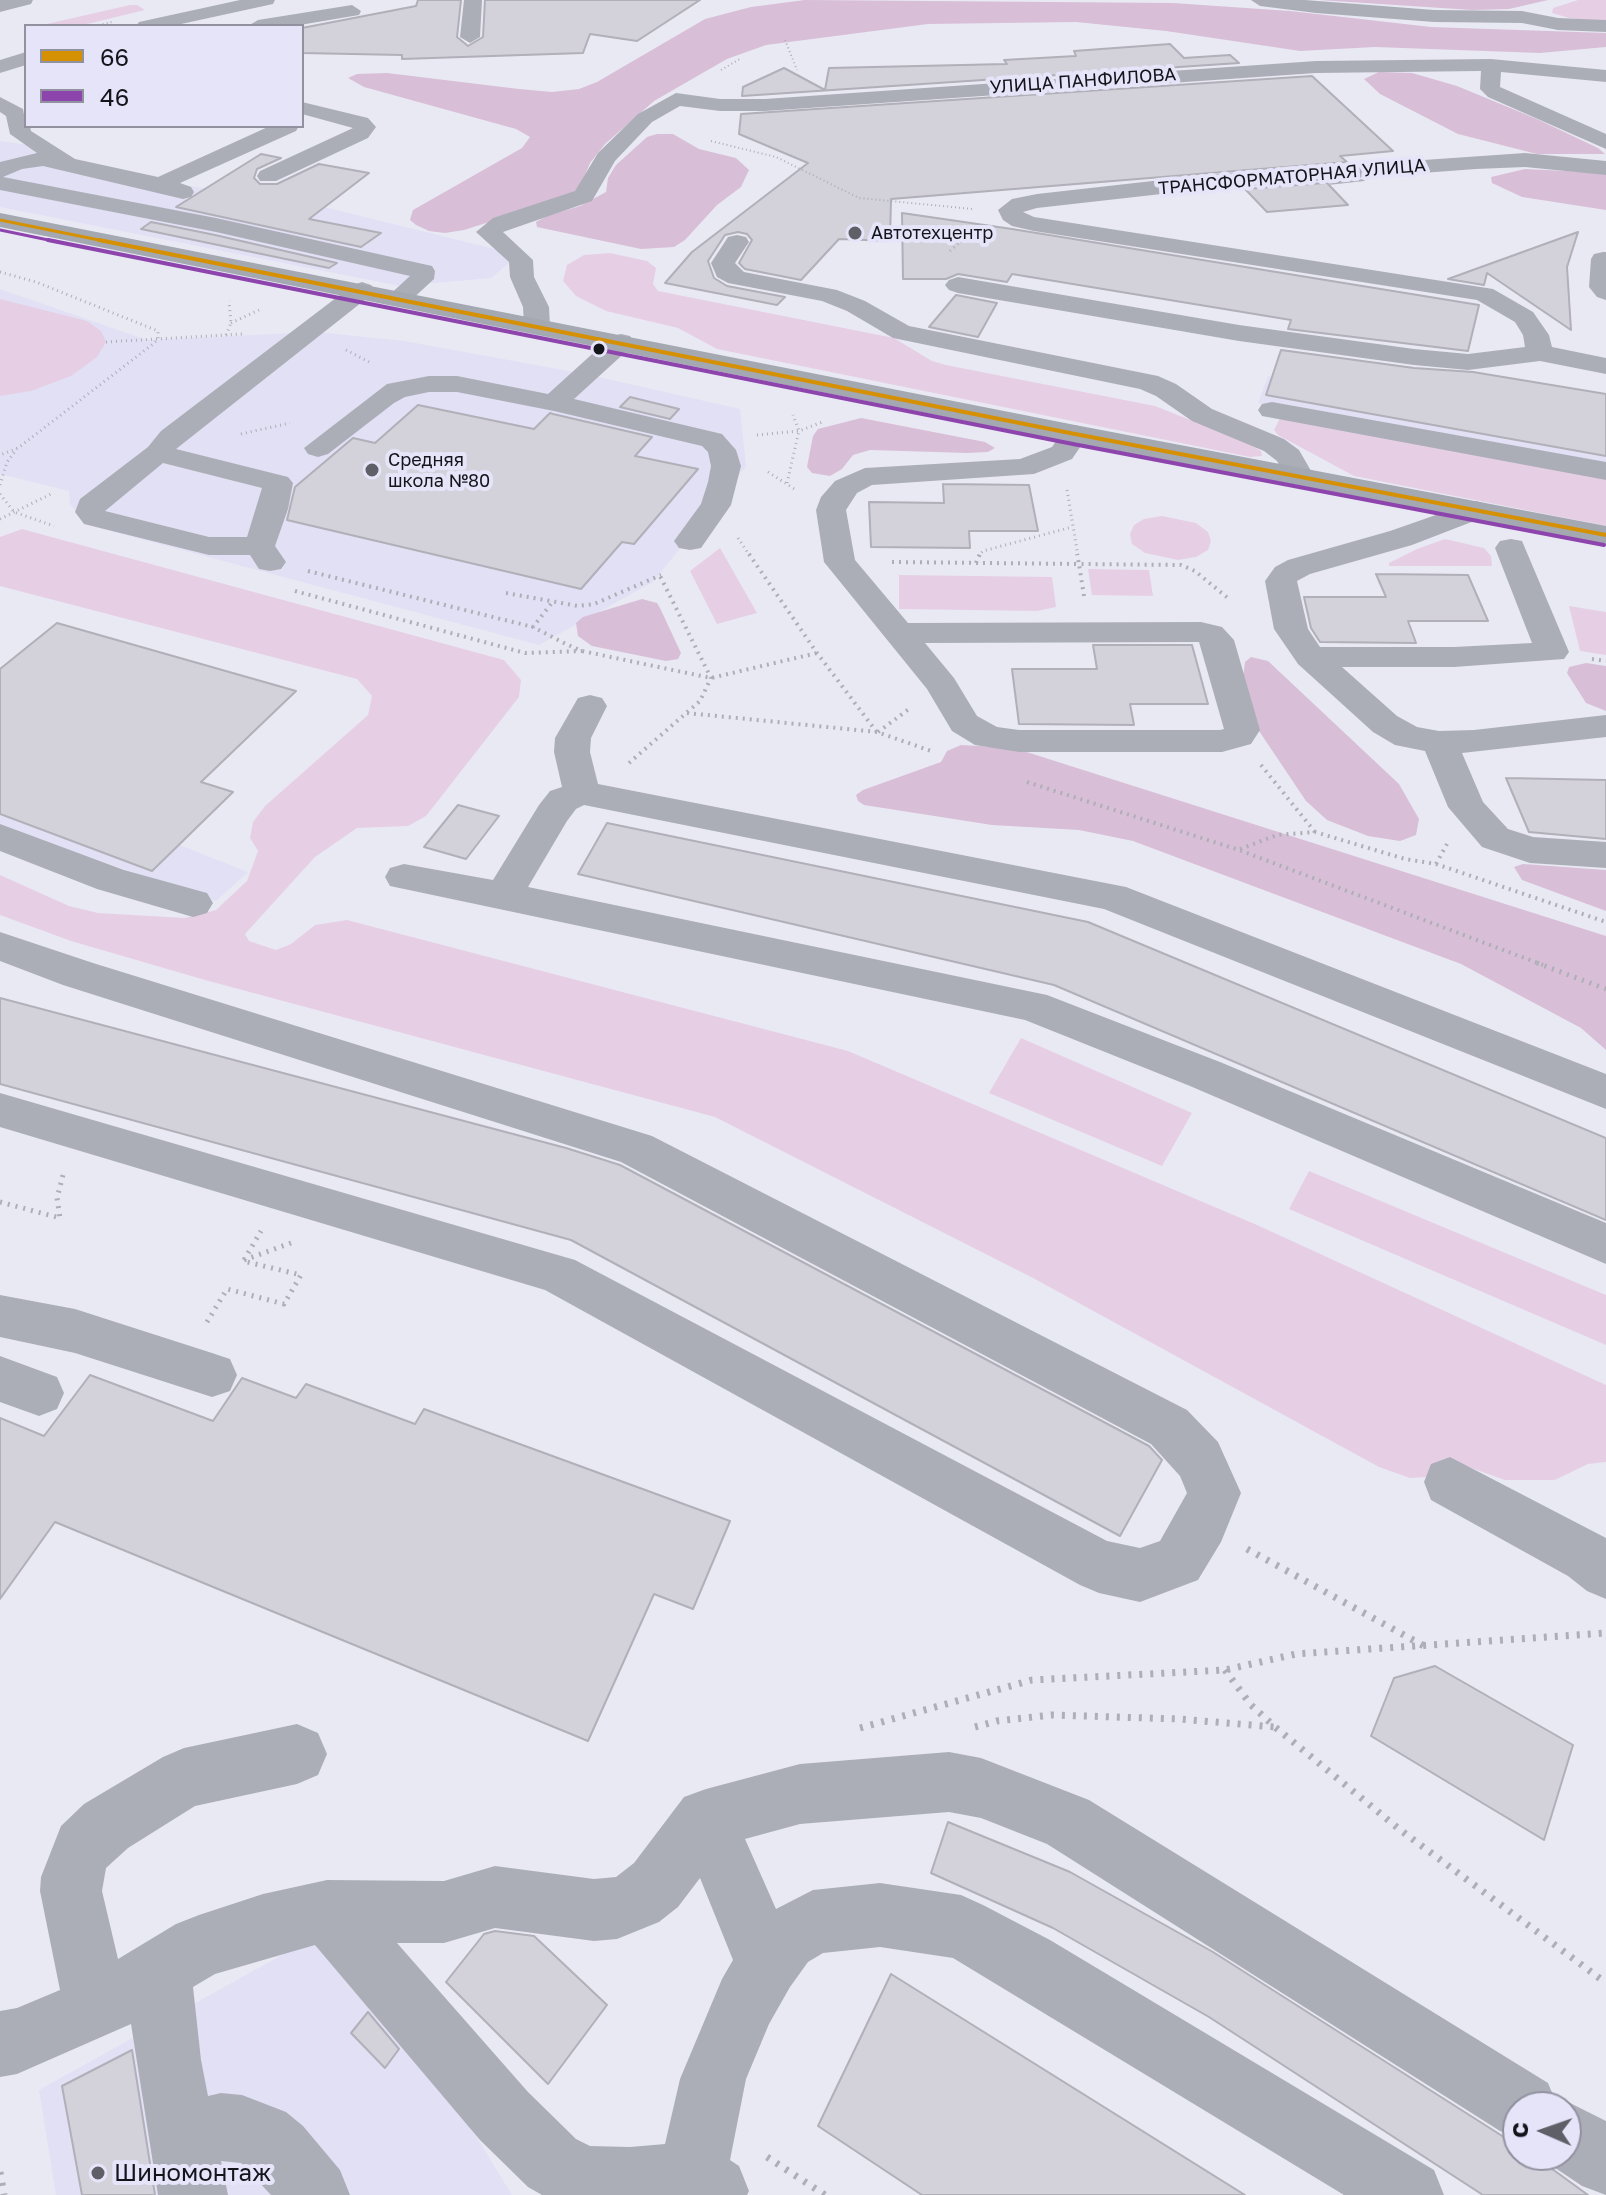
<!DOCTYPE html>
<meta charset="utf-8">
<style>
body{margin:0}
#map{position:relative;width:1606px;height:2195px;overflow:hidden;background:#e9e9f4;font-family:"Golos Text",sans-serif}
canvas{display:block}
.legend{position:absolute;left:24px;top:24px;width:280px;height:104px;box-sizing:border-box;background:#e5e4f9;border:2px solid #9191a0;margin:0;padding:10px 14px;list-style:none;font-size:24px;color:#14141b}
.legend li{display:flex;align-items:center;gap:16px;height:40px}
.legend b{width:40px;border:2px solid #9191a0}
.north{position:absolute;left:1502px;top:2091px;width:80px;height:80px;box-sizing:border-box;background:#e5e4f9;border:2px solid #9191a0;border-radius:50%;rotate:272deg;font-size:22px;font-weight:700;line-height:32px;text-align:center;color:#14141b}
.north::after{content:'';display:block;margin:auto;width:28px;height:36px;background:#5f5f67;clip-path:polygon(50% 0,100% 100%,50% 72%,0 100%)}
</style>
<div id="map">
<canvas width="1606" height="2195"></canvas>
<ul class="legend">
<li><b style="height:10px;background:#d59004"></b>66</li>
<li><b style="height:10px;background:#8e44ad"></b>46</li>
</ul>
<div class="north">С</div>
</div>
<script>
const c = document.querySelector('canvas').getContext('2d');
c.lineJoin = 'round';
function paint(path, color) { c.fillStyle = color; c.fill(path, 'evenodd'); }
const poly = rows => new Path2D(rows.map(r => 'M' + r).join(''));
function strokePath(path, color, width, dash) { c.strokeStyle = color; c.lineWidth = width; c.lineCap = dash ? 'butt' : 'round'; c.setLineDash(dash || []); c.stroke(path); }
function write(font, color, halo, rows, align = 'center') {
  c.font = font + ' "Golos Text",sans-serif'; c.lineWidth = 8; c.setLineDash([]); c.textBaseline = 'middle'; c.strokeStyle = halo; c.fillStyle = color; for (const [text, x, y, turn = 0] of rows) {
    c.save(); c.translate(x, y); c.rotate((+turn || 0) * Math.PI / 180); c.textAlign = isNaN(turn) ? turn : align; if (halo) c.strokeText(text, 0, 0); c.fillText(text, 0, 0); c.restore();
  }
}
const built = poly([
 [0,141,45,147,68,167,324,207,519,255,491,278,400,286,0,207],
 [0,289,147,340,316,332,404,341,585,374,740,409,746,466,653,582,539,645,88,525,70,504,69,491,0,474],
 [1268,376,1606,425,1606,466,1258,403],
 [0,774,248,872,216,901,0,826],
 [316,1936,413,2033,512,2195,56,2195,39,2090]
]);
const green = poly([
 [1578,0,1606,0,1606,22,1569,18,1552,13,1553,8],
 [130,5,137,5,145,10,79,26,38,26],
 [610,253,647,261,656,268,653,284,658,291,894,338,932,361,946,365,1155,406,1246,442,1261,451,1262,456,1250,457,717,349,678,328,606,311,576,296,563,281,567,265,584,255],
 [0,299,87,321,101,331,106,342,97,357,71,376,31,391,0,396],
 [1280,418,1606,477,1606,526,1354,476,1278,435,1274,430],
 [1162,516,1196,523,1208,532,1211,541,1208,550,1196,557,1178,560,1145,553,1132,544,1130,534,1134,525,1144,519],
 [22,529,504,660,521,680,519,697,426,816,408,826,357,828,315,857,245,934,249,941,276,950,291,944,315,925,347,920,848,1051,1257,1225,1606,1385,1606,1462,1588,1464,1555,1480,1505,1480,1457,1463,1426,1477,1410,1478,1379,1467,1033,1278,715,1117,205,980,71,941,0,915,0,875,69,906,98,913,185,918,216,910,247,881,258,851,250,838,253,822,265,806,368,715,372,696,357,679,0,586,0,537],
 [1445,539,1484,548,1491,556,1492,566,1389,566,1389,563,1417,549],
 [720,548,757,613,717,624,690,571],
 [1088,569,1149,570,1153,596,1092,595],
 [899,575,1052,577,1056,607,1037,611,899,609],
 [1569,606,1606,612,1606,655,1580,651],
 [1021,1038,1192,1113,1162,1166,989,1093],
 [1309,1171,1606,1295,1606,1345,1289,1209]
]);
const forest = poly([
 [805,0,1173,3,1290,11,1431,27,1606,33,1606,47,1540,53,1375,47,1300,51,1166,31,1076,22,928,24,766,45,727,59,654,101,605,144,590,163,579,189,571,196,464,230,445,233,429,231,416,225,410,220,413,210,522,148,530,137,516,129,364,87,348,78,357,74,387,73,519,89,552,92,579,89,597,82,705,19,751,7],
 [1319,0,1548,0,1509,9,1472,10],
 [1379,72,1412,73,1457,86,1537,119,1598,148,1605,154,1537,154,1458,134,1380,94,1364,79],
 [657,134,673,134,699,149,736,158,749,170,741,187,717,205,685,240,674,247,641,249,537,227,536,222,547,216,580,206,606,192,608,178,616,165,647,137],
 [1525,169,1606,173,1606,210,1522,197,1492,183,1491,177],
 [861,418,985,442,995,448,988,452,967,453,870,450,853,455,842,469,830,476,812,473,807,467,813,436,818,429],
 [642,599,657,603,660,608,681,653,678,659,666,661,592,646,578,636,576,623,583,617],
 [1251,657,1268,661,1399,784,1419,819,1416,835,1400,841,1368,836,1327,820,1306,801,1255,725,1243,678,1245,662],
 [1586,663,1606,666,1606,711,1586,703,1567,673,1569,667],
 [961,745,1014,748,1606,936,1606,1050,1581,1028,1461,964,1133,841,1079,830,992,825,864,805,858,801,856,795,863,790,941,762,947,751],
 [1523,864,1606,870,1606,911,1522,880,1514,867]
]);
const building = poly([
 [418,0,461,0,457,37,468,46,483,37,485,0,700,0,637,41,590,34,583,53,402,59,402,55,302,53,302,28,416,6,418,0],
 [1170,44,1184,58,1230,55,1239,63,742,96,743,87,784,68,825,90,829,68,1007,64,1004,60,1076,56,1074,51,1170,44],
 [1312,76,1393,151,1340,156,1347,162,891,199,890,241,839,239,801,280,745,269,739,263,752,240,747,234,738,232,725,235,708,261,714,278,727,286,785,297,777,305,665,283,692,252,808,163,739,134,741,114,1312,76],
 [261,154,281,158,257,169,254,178,260,184,277,184,319,164,369,173,309,219,381,233,361,247,176,207,261,154],
 [1364,180,1328,184,1348,205,1267,212,1245,189,1364,180],
 [902,213,1012,229,1479,305,1468,351,1288,329,1291,320,1012,274,1007,282,958,274,946,279,903,279,902,213],
 [151,222,215,235,337,263,329,268,141,229,151,222],
 [1578,232,1567,267,1571,330,1487,273,1484,285,1448,279,1578,232],
 [956,295,997,303,978,337,929,327,956,295],
 [1281,350,1414,368,1473,372,1606,394,1606,456,1266,395,1281,350],
 [630,397,679,409,670,419,620,407,630,397],
 [418,405,534,429,550,413,553,414,652,437,635,456,698,469,634,544,622,542,581,589,287,520,295,487,353,438,375,443,418,405],
 [943,484,1029,485,1038,531,969,531,970,548,871,547,869,502,944,503,943,484],
 [1376,574,1468,575,1488,621,1408,621,1416,643,1320,642,1311,628,1304,597,1386,597,1376,574],
 [57,623,296,691,201,782,233,792,152,871,0,814,0,669,57,623],
 [1093,645,1192,645,1208,704,1130,704,1134,725,1019,724,1012,669,1097,669,1093,645],
 [1506,778,1606,780,1606,839,1529,832,1506,778],
 [458,805,499,816,466,859,424,847,458,805],
 [607,823,1088,922,1606,1138,1606,1220,1054,985,578,874,607,823],
 [0,998,566,1148,620,1165,1149,1446,1162,1460,1120,1536,571,1240,0,1084,0,998],
 [90,1375,213,1421,242,1378,296,1398,306,1384,415,1424,424,1409,730,1521,693,1609,654,1594,588,1741,55,1522,0,1599,0,1418,44,1436,90,1375],
 [1435,1666,1573,1745,1544,1840,1371,1736,1394,1678,1435,1666],
 [948,1822,1070,1872,1213,1952,1518,2146,1518,2155,1533,2155,1588,2195,1483,2195,1209,2017,1053,1928,931,1873,948,1822],
 [495,1931,534,1936,607,2005,548,2084,446,1982,484,1934,495,1931],
 [891,1974,1245,2195,922,2195,818,2126,891,1974],
 [368,2012,399,2049,385,2068,351,2033,368,2012],
 [132,2050,155,2195,82,2195,62,2086,132,2050]
]);
const pathFar4 = poly([
 [95,26,112,22],
 [785,40,797,70],
 [721,70,740,59],
 [711,141,776,157,859,198,973,209],
 [960,242,978,225]
]);
const pathFar3 = poly([
 [950,251,962,240],
 [0,272,36,282,158,331,158,339,153,344,18,448,0,455],
 [231,323,259,310],
 [226,335,231,323,229,301],
 [106,342,242,334],
 [346,350,369,362],
 [241,434,290,423],
 [757,435,799,431,825,421],
 [768,472,796,490],
 [787,483,799,431,793,415],
 [0,485,7,462,17,449],
 [1067,490,1078,556],
 [0,494,14,512,54,526],
 [0,519,53,493],
 [738,538,750,556],
 [978,556,983,551,1072,527]
]);
const pathFar2 = poly([
 [749,554,817,653,876,731],
 [892,562,1079,564,1077,554],
 [976,563,980,554],
 [308,571,533,627],
 [295,591,525,653,582,651],
 [506,593,578,606,594,604,661,575],
 [1084,596,1079,564,1181,565,1195,571,1229,599],
 [551,604,533,627,566,644,582,651,711,678,817,653],
 [1592,659,1606,661],
 [687,713,877,732,934,752],
 [878,732,909,709],
 [629,763,700,701,711,678,660,576],
 [1261,765,1315,832],
 [1027,782,1239,850,1543,965],
 [1240,849,1277,835,1315,832,1405,859,1436,864,1606,922],
 [1436,864,1447,844]
]);
const pathFar1 = poly([
 [1537,963,1606,989],
 [0,1202,60,1218,57,1198,63,1175],
 [244,1260,291,1243],
 [244,1260,261,1231],
 [207,1322,227,1289,284,1304,301,1275,243,1261]
]);
const path = poly([
 [1247,1549,1424,1646],
 [1225,1670,1251,1705,1275,1727,1399,1829,1606,1983],
 [975,1727,997,1721,1051,1715,1179,1719,1275,1727],
 [860,1728,1032,1680,1225,1670,1296,1654,1606,1633],
 [767,2157,825,2195],
 [0,2172,4,2195]
]);
const minor = poly([
 [0,0,33,0,31,4,0,12,0,0],
 [240,0,275,0,273,4,172,26,136,26,139,22,240,0],
 [464,0,482,0,480,37,470,43,460,37,464,0],
 [1251,0,1305,0,1434,10,1522,11,1558,18,1606,20,1606,32,1558,30,1522,23,1434,22,1316,13,1260,6,1251,0],
 [352,5,361,11,359,15,294,26,248,26,258,20,352,5],
 [26,52,26,65,0,73,0,60,26,52],
 [1491,59,1606,70,1606,82,1501,72,1500,87,1606,134,1606,149,1488,97,1480,89,1481,71,1316,73,765,111,720,111,680,106,652,122,615,161,592,201,503,232,533,260,534,277,549,307,550,326,546,332,528,332,524,326,523,307,510,277,509,262,476,232,493,218,575,191,598,153,638,114,676,93,720,99,765,99,1316,61,1491,59],
 [0,97,23,109,26,126,30,126,31,131,75,159,158,177,270,126,299,126,296,131,180,183,191,187,194,192,191,197,183,199,43,166,22,169,3,177,216,218,432,266,435,271,434,279,408,303,399,306,390,303,386,298,410,276,216,232,0,190,0,162,37,153,10,134,6,116,0,112,0,97],
 [302,102,368,118,376,127,368,138,276,181,260,181,257,176,260,171,353,128,302,114,302,102],
 [1525,153,1606,161,1606,175,1525,167,1476,169,1206,189,1037,208,1023,212,1034,217,1493,289,1533,312,1549,335,1552,347,1606,358,1606,374,1540,361,1468,370,1414,365,1239,341,958,293,949,290,945,285,949,280,958,277,1239,325,1414,349,1468,354,1525,347,1523,335,1515,322,1477,300,1034,231,1012,226,1003,220,998,210,1012,199,1037,194,1206,175,1525,153],
 [737,235,746,237,749,242,735,263,744,272,837,290,865,301,909,326,1158,376,1176,384,1212,409,1284,439,1299,450,1314,476,1309,482,1299,485,1289,482,1277,461,1264,451,1192,421,1156,396,1140,389,893,338,847,311,822,301,728,283,717,277,711,263,728,237,737,235],
 [1603,252,1606,252,1606,300,1597,297,1589,287,1591,259,1594,254,1603,252],
 [362,282,371,285,375,290,371,295,176,449,288,477,293,483,288,509,275,546,286,562,281,569,270,571,259,569,250,555,209,555,84,524,75,512,80,499,148,447,161,431,353,285,362,282],
 [163,463,262,488,247,537,209,537,105,511,163,463],
 [621,334,630,336,634,342,630,348,574,399,722,434,736,450,741,466,731,505,701,548,690,550,679,548,674,541,701,504,708,482,711,466,708,452,702,446,554,411,457,392,429,392,405,397,394,403,328,454,318,457,308,454,304,448,387,384,429,376,457,376,548,394,612,336,621,334],
 [1272,402,1606,462,1606,480,1262,416,1258,410,1262,404,1272,402],
 [1075,425,1085,428,1089,434,1072,459,1034,474,872,485,857,493,846,510,855,560,908,623,1201,622,1222,627,1234,640,1260,730,1251,744,1222,752,1019,752,975,745,952,731,927,689,824,562,816,510,821,497,835,481,865,468,1020,459,1052,447,1065,428,1075,425],
 [1199,642,1224,729,1220,730,1019,730,997,727,977,716,954,678,925,643,1199,642],
 [1476,501,1487,504,1491,510,1487,516,1412,545,1310,574,1297,581,1308,629,1320,647,1454,647,1532,643,1495,548,1500,541,1511,539,1522,541,1569,652,1564,659,1454,667,1342,667,1397,716,1417,727,1439,731,1474,730,1606,715,1606,737,1462,753,1483,802,1508,829,1533,837,1606,842,1606,868,1530,863,1482,847,1448,807,1425,751,1395,745,1373,732,1298,664,1274,629,1265,581,1275,567,1288,560,1390,531,1476,501],
 [590,695,602,698,607,706,591,738,590,752,598,784,1126,887,1606,1074,1606,1109,1104,909,584,805,576,809,567,821,528,887,1047,995,1220,1062,1606,1223,1606,1264,1190,1086,1025,1020,390,886,385,877,390,868,404,864,493,880,539,805,550,791,562,787,554,752,555,738,578,698,590,695],
 [0,824,124,870,207,893,213,903,207,913,193,917,97,889,0,851,0,824],
 [0,932,93,963,652,1136,1187,1410,1218,1442,1241,1493,1221,1542,1198,1580,1140,1602,1099,1593,1080,1585,545,1290,0,1127,0,1093,575,1260,1107,1541,1140,1548,1160,1541,1187,1493,1180,1476,1151,1444,621,1162,63,985,0,961,0,932],
 [0,1295,75,1309,212,1353,230,1359,237,1375,230,1391,212,1397,75,1353,0,1337,0,1295],
 [0,1356,57,1377,64,1393,57,1409,39,1416,0,1402,0,1356],
 [1450,1457,1606,1538,1606,1599,1587,1591,1568,1576,1431,1500,1424,1482,1431,1464,1450,1457],
 [297,1724,318,1733,327,1754,318,1775,297,1784,195,1806,128,1848,106,1868,102,1891,118,1959,176,1924,199,1915,263,1894,327,1880,444,1881,495,1866,594,1879,616,1877,634,1863,684,1797,706,1789,800,1764,949,1752,981,1758,1089,1800,1548,2083,1557,2105,1566,2101,1606,2121,1606,2195,1582,2186,1542,2159,1540,2155,1566,2155,1566,2107,1518,2107,1518,2138,1500,2131,1047,1844,981,1818,949,1812,800,1824,745,1839,776,1909,813,1890,880,1883,961,1895,983,1905,1050,1940,1434,2170,1444,2195,1344,2195,953,1958,880,1947,823,1953,808,1962,790,1987,769,2024,746,2079,730,2160,739,2166,749,2191,747,2195,542,2195,528,2187,480,2140,315,1945,215,1974,193,1987,201,2060,208,2096,221,2093,242,2095,286,2112,303,2126,340,2170,350,2195,271,2195,241,2163,221,2161,228,2195,158,2195,131,2024,17,2074,0,2077,0,2011,17,2008,60,1990,40,1891,41,1877,61,1826,84,1804,163,1757,184,1748,297,1724],
 [700,1878,733,1960,722,1979,680,2079,665,2144,630,2147,590,2146,576,2139,528,2092,397,1943,444,1943,495,1928,594,1941,617,1939,659,1922,678,1907,700,1878]
]);
const major = poly([
 [0,213,1075,425,1606,526,1606,544,1075,443,0,227,0,213]
]);
const bus1Far1 = poly([
 [0,220,109,242]
]);
const bus1 = poly([
 [99,240,1075,434,1606,535]
]);
const bus2Far1 = poly([
 [0,230,58,242]
]);
const bus2 = poly([
 [48,240,1073,444,1604,545]
]);
const markers = [
 [855,233,8,"#5f5f67"],
 [599,349,7,"#14141b"],
 [372,470,8,"#5f5f67"],
 [98,2173,8,"#5f5f67"]
];
const farStreetnames = [
 ["УЛИЦА ПАНФИЛОВА",1083,81,-4],
 ["ТРАНСФОРМАТОРНАЯ УЛИЦА",1292,177,-5]
];
const farPoinames = [
 ["Автотехцентр",871,233],
 ["Средняя",388,460],
 ["школа №80",388,481]
];
const nearPoinames = [
 ["Шиномонтаж",114,2173]
];
paint(built, '#e1e0f5');
paint(green, '#e6cfe5');
paint(forest, '#d8bfd7');
paint(building, '#d3d2da');
strokePath(building, '#b1afb8', 2);
strokePath(pathFar4, '#adaeb6', 2, [1, 3]);
strokePath(pathFar3, '#adaeb6', 3, [1, 4]);
strokePath(pathFar2, '#adaeb6', 4, [2, 5]);
strokePath(pathFar1, '#adaeb6', 5, [2, 6]);
strokePath(path, '#adaeb6', 7, [3, 8]);
paint(minor, '#acaeb7');
paint(major, '#a4a8b1');
strokePath(bus1Far1, '#d59004', 3);
strokePath(bus1, '#d59004', 4);
strokePath(bus2Far1, '#8e44ad', 3);
strokePath(bus2, '#8e44ad', 4);
for (const [x, y, r, color] of markers) { const dot = new Path2D(); dot.arc(x, y, r, 0, 2 * Math.PI); c.fillStyle = color; c.fill(dot); strokePath(dot, '#e5e4f9', 3); }
write('18px', '#14141b', '#e5e4f9', farStreetnames);
write('18px', '#14141b', '#e5e4f9', farPoinames, 'left');
write('24px', '#14141b', '#e5e4f9', nearPoinames, 'left');
</script>
